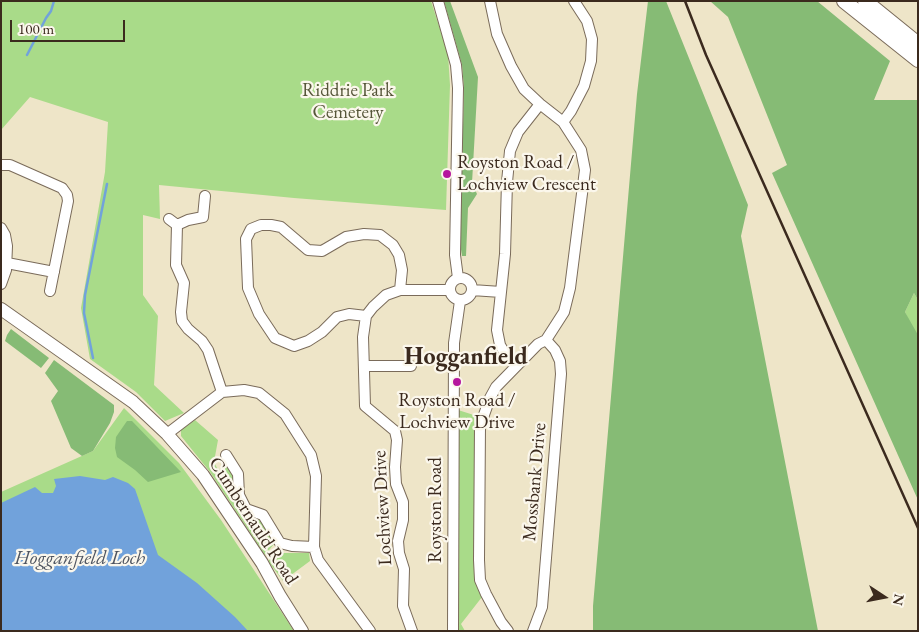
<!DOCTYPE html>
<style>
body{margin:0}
#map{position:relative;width:919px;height:632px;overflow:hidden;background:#eee5c8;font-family:"EB Garamond",serif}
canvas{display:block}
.frame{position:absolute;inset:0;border:2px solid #3b2a1e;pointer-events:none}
.north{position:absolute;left:859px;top:572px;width:50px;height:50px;-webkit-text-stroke:4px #fbf7ec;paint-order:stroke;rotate:101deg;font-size:14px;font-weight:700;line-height:20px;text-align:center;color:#3b2a1e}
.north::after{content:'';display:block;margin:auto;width:18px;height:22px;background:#3b2a1e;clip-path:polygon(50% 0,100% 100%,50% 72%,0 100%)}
.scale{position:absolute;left:10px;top:20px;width:115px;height:22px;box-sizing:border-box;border:2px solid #3b2a1e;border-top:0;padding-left:6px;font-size:15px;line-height:18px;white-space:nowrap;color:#3b2a1e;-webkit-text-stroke:4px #fbf7ec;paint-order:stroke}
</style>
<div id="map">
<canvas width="919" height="632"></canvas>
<div class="frame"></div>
<div class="north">N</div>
<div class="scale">100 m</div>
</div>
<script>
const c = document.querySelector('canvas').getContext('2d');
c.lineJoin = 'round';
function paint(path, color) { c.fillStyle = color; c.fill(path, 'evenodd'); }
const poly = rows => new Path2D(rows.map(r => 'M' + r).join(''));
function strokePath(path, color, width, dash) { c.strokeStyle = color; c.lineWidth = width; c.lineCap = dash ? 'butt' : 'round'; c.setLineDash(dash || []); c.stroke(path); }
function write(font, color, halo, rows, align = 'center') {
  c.font = font + ' "EB Garamond",serif'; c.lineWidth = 4.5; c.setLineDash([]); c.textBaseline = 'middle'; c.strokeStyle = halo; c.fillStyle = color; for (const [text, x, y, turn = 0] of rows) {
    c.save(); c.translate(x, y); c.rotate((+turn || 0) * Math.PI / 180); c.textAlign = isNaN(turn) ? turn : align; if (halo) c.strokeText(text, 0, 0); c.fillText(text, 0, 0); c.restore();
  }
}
const green = poly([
 [1,1,431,1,448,54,450,85,446,210,294,198,159,185,160,219,143,215,143,295,158,316,154,385,184,413,165,421,136,392,90,359,81,308,105,172,108,122,30,97,1,130],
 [914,293,918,300,918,341,905,312],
 [124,408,179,463,221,520,294,631,1,631,1,492,93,451],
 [458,410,477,416,475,580,482,597,461,624,465,631,459,631],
 [195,420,218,440,214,462,218,470,229,467,234,472,236,496,264,522,267,533,274,544,265,555,210,472,181,436,181,430],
 [277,553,309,553,310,561,283,581,268,561]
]);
const forest = poly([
 [444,1,450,1,478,77,472,183,477,194,468,208,466,256,462,256,460,243,464,88,462,65],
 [648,1,666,1,748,205,741,236,818,631,593,631,593,606,637,94],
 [710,1,817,1,890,61,874,100,918,100,918,300,914,293,905,312,918,335,918,500,772,173,787,165,728,17],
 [11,329,49,358,41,368,5,341,7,335],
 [54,360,114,405,114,412,110,423,93,451,82,456,71,448,51,401,58,391,45,373],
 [127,421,132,421,181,472,148,482,135,470,117,457,115,448,116,437]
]);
const water = poly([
 [80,476,105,480,113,477,128,483,135,489,158,555,197,583,235,617,248,631,1,631,1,503,35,487,42,493,53,493,56,486,54,479]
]);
const stream = poly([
 [27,55,46,18,51,11,54,1],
 [93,358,84,313,85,295,107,184]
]);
const minor = poly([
 [438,1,456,65,458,88,455,255,458,278],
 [490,1,497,34,511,66,524,89,540,104,563,122,581,150,585,170,570,288,564,312,546,340,538,344,496,387,490,398,480,426,479,560,480,580,486,594,501,622,508,631],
 [563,122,571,111,584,86,591,61,592,39,587,21,574,1],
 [1,165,10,165,62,188,67,195,68,201,50,291],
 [169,219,177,225,176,265,184,283,181,312,182,321,188,329,202,341,208,350,222,392],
 [177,225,188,220,203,217,205,196],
 [1,228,5,235,7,246,6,270,1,284],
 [7,263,54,272],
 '450 289a11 11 0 1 1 22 0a11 11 0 1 1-22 0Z',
 [472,290,501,292],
 [366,316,349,314,337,317,322,332,308,341,294,346,275,338,259,314,248,288,246,239,251,229,261,225,271,225,281,227,308,250,322,251,346,237,364,234,380,235,393,245,399,255,402,270,400,290],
 [364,366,411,366],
 [516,366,506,355,500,345,497,330,505,254,507,182,510,151,518,132,540,104],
 [167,434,222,392,244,390,259,393,285,414,311,455,316,476,314,547,318,560,370,631],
 [226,455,238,474,239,495,246,509,263,515,280,543,292,546,314,547],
 [412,631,403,606,404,569,399,553,398,541,403,520,403,502,396,484,395,467,397,440,395,431,365,406,363,337,366,316,373,307,386,295,400,290,450,290],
 [453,631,454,343,460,301],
 [533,631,542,607,561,374,560,361,555,350,546,340]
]);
const major = poly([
 [1,309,133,402,167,434,203,475,262,563,280,596,302,631]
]);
const highway = poly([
 [844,1,918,60],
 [865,1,918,44]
]);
const rail = poly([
 [685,1,706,55,918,528]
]);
const markers = [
 [447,174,5,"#b5179e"],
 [457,382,5,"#b5179e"]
];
const parkNames = [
 ["Riddrie Park",348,91],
 ["Cemetery",348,113]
];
const poiNames = [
 ["Royston Road /",457,163],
 ["Lochview Crescent",457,185],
 ["Royston Road /",457,401,"center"],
 ["Lochview Drive",457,423,"center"]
];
const streetNames = [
 ["Mossbank Drive",535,482,-85],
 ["Lochview Drive",383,508,-93],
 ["Royston Road",436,510,-90],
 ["Cumbernauld Road",253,521,57]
];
const waterNames = [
 ["Hogganfield Loch",80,559]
];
const districtNames = [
 ["Hogganfield",466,357]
];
paint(green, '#a9db89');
paint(forest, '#86bb75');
paint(water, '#71a2db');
strokePath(stream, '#71a2db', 2.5);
strokePath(minor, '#7a6b5a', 12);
strokePath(major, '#7a6b5a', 14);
strokePath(highway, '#7a6b5a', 16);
strokePath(minor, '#fff', 10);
strokePath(major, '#fff', 12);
strokePath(highway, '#fff', 14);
strokePath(rail, '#3b2a1e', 2.5);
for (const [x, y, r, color] of markers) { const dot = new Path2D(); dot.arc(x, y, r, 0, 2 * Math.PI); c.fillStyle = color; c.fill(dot); strokePath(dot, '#fbf7ec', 2); }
write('19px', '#565639', '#fbf7ec', parkNames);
write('19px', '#3b2a1e', '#fbf7ec', poiNames, 'left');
write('19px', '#3b2a1e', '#fbf7ec', streetNames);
write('italic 20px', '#4e5460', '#fbf7ec', waterNames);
write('bold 24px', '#3b2a1e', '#fbf7ec', districtNames);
</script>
